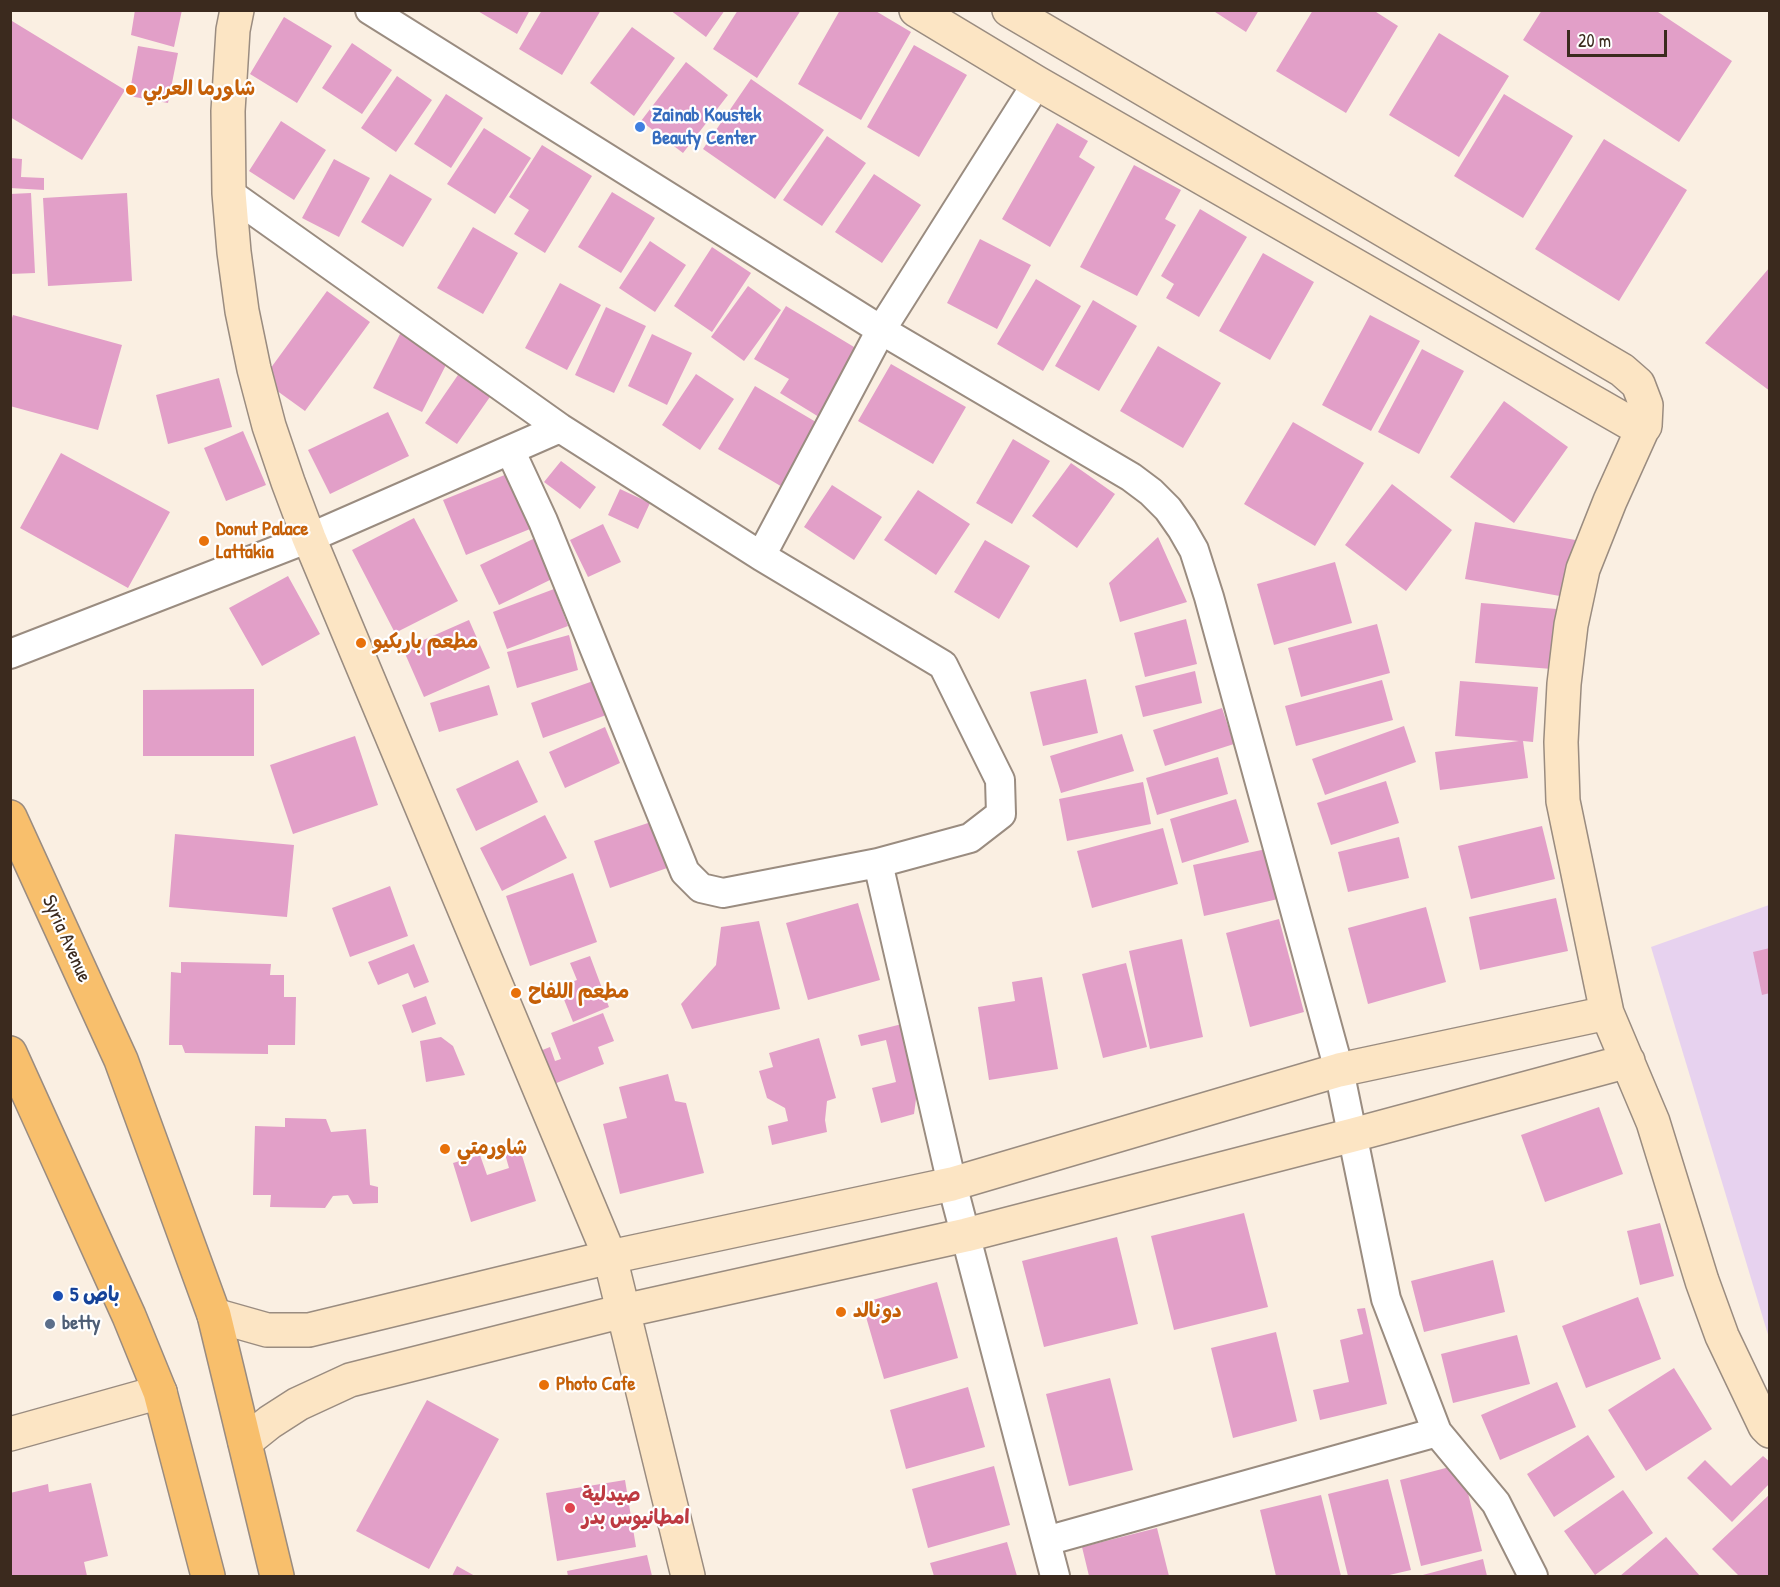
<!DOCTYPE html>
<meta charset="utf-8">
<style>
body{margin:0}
#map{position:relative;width:1780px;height:1587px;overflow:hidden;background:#faefe2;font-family:"Patrick Hand",sans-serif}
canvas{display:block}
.frame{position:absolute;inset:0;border:12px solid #3b2a1e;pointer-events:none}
.scale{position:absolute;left:1567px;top:30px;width:100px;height:27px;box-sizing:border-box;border:3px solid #3b2a1e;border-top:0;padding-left:8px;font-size:18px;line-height:21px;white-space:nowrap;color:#3b2a1e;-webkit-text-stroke:4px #fff;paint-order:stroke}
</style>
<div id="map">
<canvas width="1780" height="1587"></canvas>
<div class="frame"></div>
<div class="scale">20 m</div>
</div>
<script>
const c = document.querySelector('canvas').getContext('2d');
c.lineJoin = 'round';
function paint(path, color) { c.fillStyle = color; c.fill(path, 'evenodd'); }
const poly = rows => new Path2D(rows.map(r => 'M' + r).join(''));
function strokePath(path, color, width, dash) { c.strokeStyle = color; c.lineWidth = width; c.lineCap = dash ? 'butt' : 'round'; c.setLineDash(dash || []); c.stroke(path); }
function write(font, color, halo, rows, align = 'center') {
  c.font = font + ' "Patrick Hand","Playpen Sans Arabic",sans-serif'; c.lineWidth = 4.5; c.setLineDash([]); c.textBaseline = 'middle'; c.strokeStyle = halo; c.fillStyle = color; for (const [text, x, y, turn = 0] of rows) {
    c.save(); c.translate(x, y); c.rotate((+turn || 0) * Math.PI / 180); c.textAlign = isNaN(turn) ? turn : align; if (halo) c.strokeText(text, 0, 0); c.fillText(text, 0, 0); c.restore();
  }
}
const built = poly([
 [1769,905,1769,1338,1651,947]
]);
const building = poly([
 [135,10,182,10,174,47,131,35],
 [476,10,530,10,517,34],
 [542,10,601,10,562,75,519,49],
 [670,10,725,10,706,37],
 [738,10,801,10,757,78,713,49],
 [840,10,874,10,911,32,861,120,798,84],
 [1212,10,1259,10,1246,32],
 [1313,10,1373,10,1398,26,1346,113,1276,71],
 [1542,10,1655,10,1732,61,1679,142,1523,40],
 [284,17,332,46,297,103,250,74],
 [12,21,125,90,82,160,10,117,10,24],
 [632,27,675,58,634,116,590,83],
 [1439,33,1509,76,1459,157,1389,115],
 [352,43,392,70,362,114,322,88],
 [914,45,967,75,919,157,867,127],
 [138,46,178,53,168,103,129,96],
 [686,62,728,95,683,153,641,121],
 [397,76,432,100,396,152,361,128],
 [751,79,824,130,775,199,703,149],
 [446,94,483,118,451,168,414,144],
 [1504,94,1573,136,1523,218,1454,176],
 [281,121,326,150,294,200,249,171],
 [1057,123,1088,141,1079,157,1095,167,1050,247,1002,219],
 [484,128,531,158,495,214,447,184],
 [827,136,866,163,822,226,783,200],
 [1604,139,1687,190,1619,301,1535,249],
 [542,145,592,176,545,253,514,234,529,210,509,197],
 [10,158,22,159,21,177,44,178,44,190,10,188],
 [334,159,370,178,339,237,302,218],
 [1134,165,1181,190,1165,219,1176,225,1137,296,1080,267],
 [390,174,432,199,403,247,361,222],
 [874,174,921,205,882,263,835,232],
 [612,192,655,218,621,273,578,247],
 [31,193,35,273,10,274,10,194],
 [127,193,132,281,48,286,43,198],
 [1200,209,1247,237,1199,317,1166,298,1174,284,1161,276],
 [473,227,518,253,483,314,437,288],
 [980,239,1031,265,997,329,947,303],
 [650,241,686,265,655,312,619,288],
 [712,247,751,273,712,332,674,306],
 [1263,253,1314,282,1270,360,1219,331],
 [1770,267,1770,391,1705,343],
 [1036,279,1081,306,1043,371,997,344],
 [560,283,601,305,567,370,525,348],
 [748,286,781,310,744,361,711,337],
 [327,291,370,322,305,411,262,380],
 [1093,300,1137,326,1099,391,1055,366],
 [786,306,859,350,819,417,780,393,789,379,754,359],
 [606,307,646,326,614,393,575,375],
 [13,315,122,345,98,430,10,406,10,324],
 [1370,315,1420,341,1371,431,1322,405],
 [401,332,450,357,422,412,373,388],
 [652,334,692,353,667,405,628,386],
 [1158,346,1221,383,1183,448,1120,411],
 [1422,349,1464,371,1419,454,1378,432],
 [891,364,966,407,933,464,858,421],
 [460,372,492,394,457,444,425,423],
 [696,374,734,399,700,450,662,425],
 [219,378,232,427,168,444,156,395],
 [755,386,821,425,784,488,718,449],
 [1504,401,1568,447,1514,523,1450,477],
 [388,412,409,456,330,494,308,450],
 [1293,422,1364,463,1315,546,1244,504],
 [243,431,266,485,226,501,204,448],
 [1013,439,1050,461,1012,524,976,503],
 [61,453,170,512,128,588,20,528],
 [561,461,596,487,580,509,544,482],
 [1071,463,1115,494,1077,548,1032,516],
 [512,472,535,527,466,555,443,500],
 [1392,484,1452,530,1406,591,1345,545],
 [832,485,882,517,854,560,804,527],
 [620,489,650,503,638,529,608,515],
 [918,490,970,524,936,575,884,540],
 [414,518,458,601,395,633,352,550],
 [1475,522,1581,541,1571,598,1465,579],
 [603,524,621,562,588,577,570,540],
 [537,537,556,577,499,605,480,565],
 [1158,537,1187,602,1120,622,1109,583],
 [985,540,1030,566,999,619,954,592],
 [1335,562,1352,623,1274,645,1257,584],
 [288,576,320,634,262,666,229,608],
 [554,589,568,626,507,649,493,612],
 [1481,603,1557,609,1552,669,1475,663],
 [1186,619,1197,664,1145,677,1134,633],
 [469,620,490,668,424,697,403,649],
 [1377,624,1390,673,1301,697,1288,648],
 [569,635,578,670,517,688,507,652],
 [1195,671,1202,703,1143,717,1135,686],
 [1086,679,1098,733,1043,746,1030,692],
 [596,680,609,714,543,738,531,703],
 [1382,680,1393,720,1296,746,1285,706],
 [1460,681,1538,687,1533,742,1523,741,1528,778,1440,790,1435,752,1519,741,1455,736],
 [489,685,498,715,439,732,430,703],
 [254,689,254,756,143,756,143,690],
 [1222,708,1234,744,1165,766,1153,730],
 [1404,726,1416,762,1325,795,1312,759],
 [605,727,620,763,565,788,549,752],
 [1122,734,1134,771,1061,793,1050,756],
 [355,736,378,805,293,834,270,765],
 [1218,757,1228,794,1157,815,1146,778],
 [518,760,538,802,476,831,456,789],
 [1386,781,1399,823,1331,845,1317,803],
 [1143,782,1151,824,1067,841,1059,799],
 [1236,799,1249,842,1182,863,1170,819],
 [545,815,567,858,502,891,480,848],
 [654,821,670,867,610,888,594,841],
 [1542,826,1555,879,1471,899,1458,846],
 [1163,828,1178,884,1092,908,1077,851],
 [175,834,294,845,287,917,169,907],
 [1399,837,1409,878,1348,892,1338,852],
 [1266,849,1278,899,1204,916,1193,865],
 [573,873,597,942,530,966,506,896],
 [390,886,408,936,350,957,332,908],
 [1556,898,1568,951,1480,970,1469,917],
 [858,903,880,980,808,1000,786,923],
 [1426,907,1446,982,1368,1004,1348,928],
 [1279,919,1304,1012,1250,1027,1226,933],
 [759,921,780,1009,692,1029,681,1004,716,965,721,927],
 [1182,939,1203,1037,1150,1049,1129,951],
 [414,944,429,982,414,988,408,973,378,985,368,962],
 [1770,948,1770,993,1762,995,1753,952],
 [590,956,609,1007,573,1022,559,987,577,980,570,963],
 [181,962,271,964,270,975,284,975,284,997,296,997,295,1045,268,1045,268,1054,185,1053,182,1045,169,1045,171,972,181,973],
 [1126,963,1147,1047,1103,1058,1082,974],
 [1042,977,1058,1069,989,1080,978,1007,1015,1001,1012,982],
 [426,996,436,1024,412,1033,402,1005],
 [603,1013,614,1041,598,1047,604,1064,544,1088,530,1055,550,1047,555,1061,561,1059,551,1033],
 [910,1022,926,1088,916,1099,914,1114,881,1123,872,1088,896,1082,886,1040,861,1046,858,1035],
 [441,1037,453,1046,465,1075,426,1082,420,1041],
 [819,1038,836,1098,827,1101,825,1120,827,1132,772,1145,768,1126,788,1121,785,1108,767,1098,759,1071,773,1067,769,1053],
 [668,1074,675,1101,686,1103,704,1173,620,1194,603,1124,627,1118,619,1087],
 [1599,1107,1623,1174,1545,1202,1521,1135],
 [285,1118,326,1119,331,1132,366,1129,370,1185,378,1187,378,1203,353,1204,348,1195,333,1196,325,1208,270,1207,271,1195,253,1195,255,1126,285,1127],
 [520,1149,536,1201,471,1222,453,1163,480,1155,487,1175,509,1168,505,1154],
 [1244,1213,1268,1307,1174,1330,1151,1236],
 [1660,1223,1674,1276,1640,1285,1627,1231],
 [1117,1237,1138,1324,1044,1347,1022,1261],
 [1493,1260,1505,1312,1424,1332,1411,1281],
 [937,1282,958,1358,884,1379,862,1303],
 [1638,1297,1661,1359,1586,1388,1562,1326],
 [1365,1308,1387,1404,1320,1420,1313,1390,1349,1382,1340,1340,1363,1334,1357,1309],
 [1276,1332,1297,1421,1233,1438,1211,1348],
 [1517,1335,1530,1384,1453,1403,1441,1354],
 [1674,1368,1712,1429,1646,1471,1608,1410],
 [1110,1378,1133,1470,1069,1486,1046,1394],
 [1557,1382,1576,1427,1500,1460,1481,1415],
 [968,1387,985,1447,906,1469,890,1410],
 [427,1400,499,1439,429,1569,356,1531],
 [1588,1435,1615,1477,1554,1517,1527,1474],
 [1763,1456,1770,1462,1770,1483,1732,1522,1687,1478,1705,1460,1731,1486],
 [1461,1464,1482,1551,1421,1566,1400,1480],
 [994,1466,1010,1525,928,1548,912,1489],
 [1388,1479,1411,1570,1385,1576,1348,1576,1328,1494],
 [625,1480,636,1547,557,1561,546,1493],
 [91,1483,108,1556,84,1562,87,1576,10,1576,10,1493,48,1484,49,1492],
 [1623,1490,1653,1533,1595,1575,1564,1531],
 [1770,1494,1770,1576,1739,1576,1712,1549],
 [1321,1495,1341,1576,1276,1576,1260,1510],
 [1157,1528,1169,1576,1089,1576,1082,1547],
 [1666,1537,1700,1576,1620,1576],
 [1007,1542,1017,1576,934,1576,930,1563],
 [647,1555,652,1576,568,1576,567,1571],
 [1483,1559,1487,1576,1419,1576],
 [457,1566,475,1576,452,1576]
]);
const street = poly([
 [370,10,881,330,1131,477,1151,492,1168,509,1182,529,1194,550,1209,597,1339,1070,1386,1299,1437,1432,1496,1503,1533,1576],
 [229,193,560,428,761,556,943,665,1000,780,1001,814,970,838,878,863,723,893,701,888,685,872,543,521,510,450],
 [761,556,881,330,1037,83],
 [10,654,309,538,560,428],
 [878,863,952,1184,1055,1576],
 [1046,1541,1437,1432]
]);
const secondary = poly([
 [237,10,233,30,228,111,229,193,234,252,242,311,254,369,269,426,288,482,309,538,610,1257,688,1576],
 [916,10,1037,83,1642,430],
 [1009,10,1622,370,1638,384,1646,405,1645,426,1642,430,1610,501,1583,569,1571,625,1564,684,1561,742,1563,801,1607,1013,1653,1122,1702,1281,1722,1336,1765,1426,1770,1431],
 [214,1315,267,1330,309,1330,610,1257,952,1184,1339,1070,1607,1013],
 [10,1434,160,1392],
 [245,1442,270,1422,298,1404,350,1380,623,1311,966,1235,1353,1135,1628,1061]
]);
const primary = poly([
 [10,817,121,1060,214,1315,277,1576],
 [10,1053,129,1316,160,1392,208,1576]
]);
const markers = [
 [131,90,6,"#e8710a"],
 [640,127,6,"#3f7fe0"],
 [204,541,6,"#e8710a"],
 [361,643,6,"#e8710a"],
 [516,993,6,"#e8710a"],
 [445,1149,6,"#e8710a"],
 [58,1296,6,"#1a4fb4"],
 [841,1312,6,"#e8710a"],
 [50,1324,6,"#5c6f8a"],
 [544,1385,6,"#e8710a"],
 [570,1508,6,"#e0444e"]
];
const foodNames = [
 ["شاورما العربي",143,90],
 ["Donut Palace",216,530],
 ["Lattakia",216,553],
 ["مطعم باربكيو",373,643],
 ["مطعم اللفاح",528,993],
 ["شاورمتي",457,1149],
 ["دونالد",853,1312],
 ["Photo Cafe",556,1385]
];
const shopNames = [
 ["Zainab Koustek",652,116],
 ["Beauty Center",652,139]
];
const streetNames = [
 ["Syria Avenue",66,939,66]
];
const transitNames = [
 ["باص 5",70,1296]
];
const serviceNames = [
 ["betty",62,1324]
];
const healthNames = [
 ["صيدلية",582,1496],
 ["امطانيوس بدر",582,1519]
];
paint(built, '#e7d2ef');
paint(building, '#e29fc8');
strokePath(street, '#9a8c80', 32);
strokePath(secondary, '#9a8c80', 36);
strokePath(primary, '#9a8c80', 36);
strokePath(street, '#fff', 28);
strokePath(secondary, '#fce5c4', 33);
strokePath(primary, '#f8bf6c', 33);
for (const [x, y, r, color] of markers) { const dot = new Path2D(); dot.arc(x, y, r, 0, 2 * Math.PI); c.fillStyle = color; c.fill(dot); strokePath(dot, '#fff', 2); }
write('bold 20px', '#c56008', '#fff', foodNames, 'left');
write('bold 20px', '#366cbe', '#fff', shopNames, 'left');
write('20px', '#3b2a1e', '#fff', streetNames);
write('bold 20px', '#164399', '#fff', transitNames, 'left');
write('bold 20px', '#4e5e75', '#fff', serviceNames, 'left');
write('bold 20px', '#be3a42', '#fff', healthNames, 'left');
</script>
